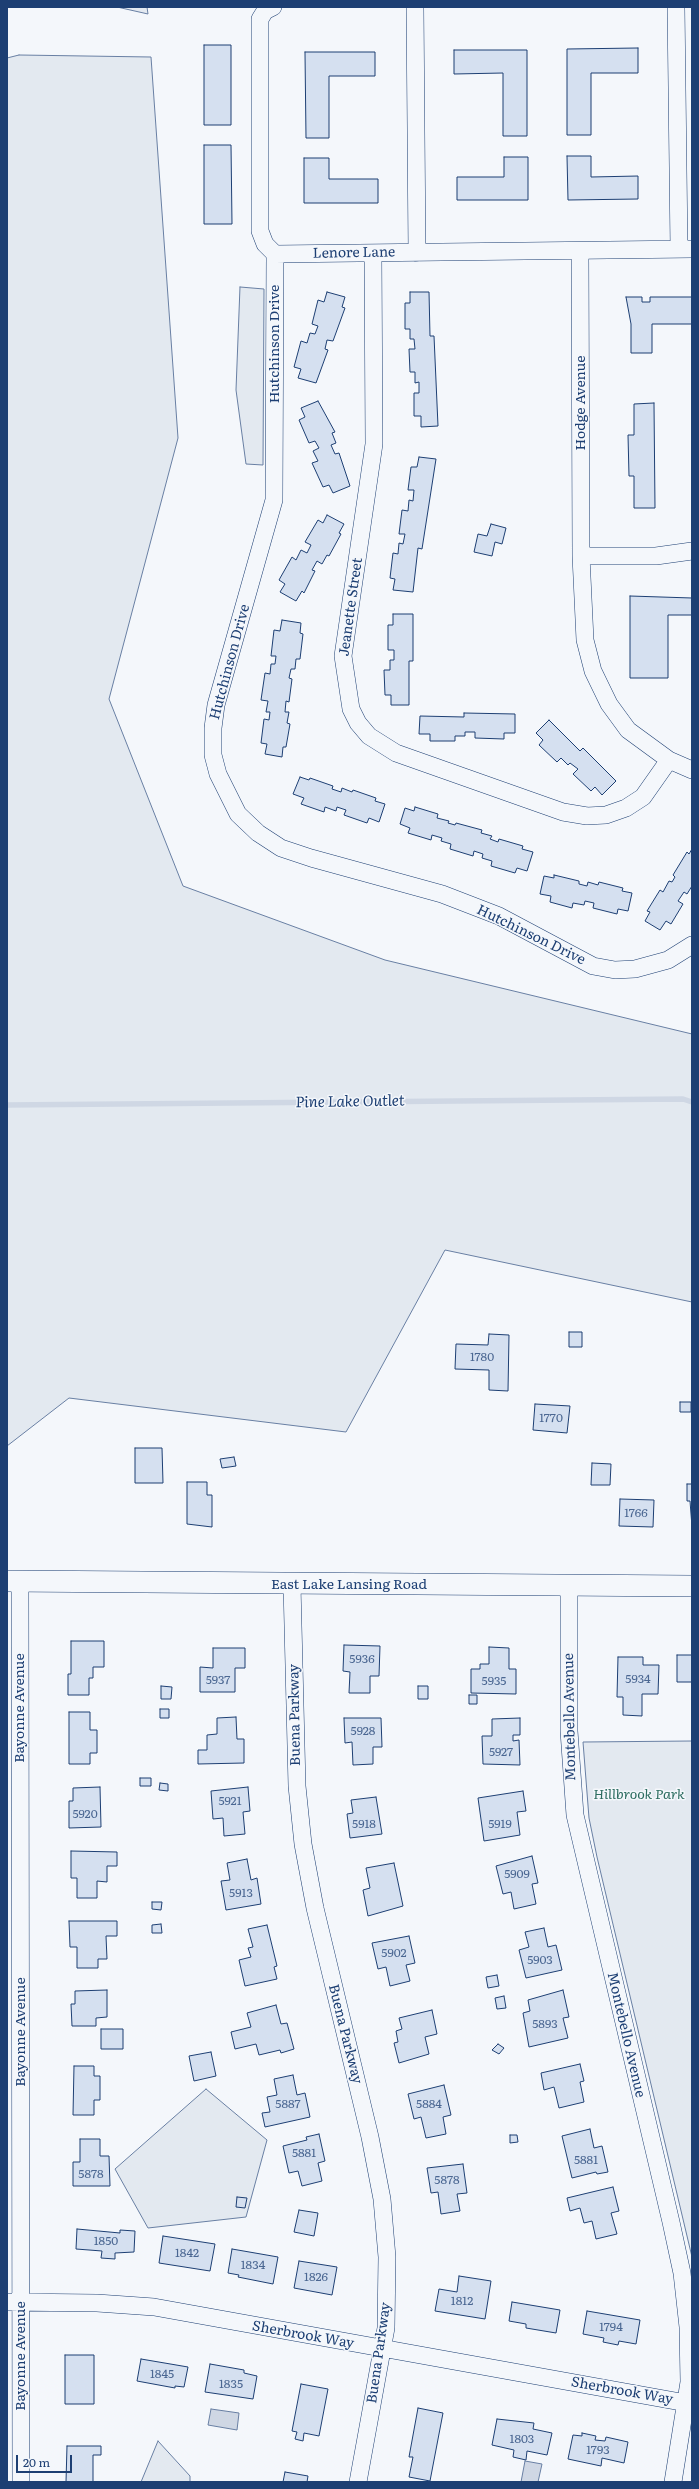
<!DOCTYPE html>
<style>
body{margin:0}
#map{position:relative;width:699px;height:2489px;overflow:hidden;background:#f4f7fb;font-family:Literata,serif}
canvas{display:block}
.frame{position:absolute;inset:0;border:8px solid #1d3f73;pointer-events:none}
.scale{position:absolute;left:16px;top:2455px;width:56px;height:18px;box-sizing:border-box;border:2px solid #1d3f73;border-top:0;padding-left:5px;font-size:12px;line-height:14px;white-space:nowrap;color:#1d3f73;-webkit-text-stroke:3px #f4f7fb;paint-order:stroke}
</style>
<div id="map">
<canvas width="699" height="2489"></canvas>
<div class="frame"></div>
<div class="scale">20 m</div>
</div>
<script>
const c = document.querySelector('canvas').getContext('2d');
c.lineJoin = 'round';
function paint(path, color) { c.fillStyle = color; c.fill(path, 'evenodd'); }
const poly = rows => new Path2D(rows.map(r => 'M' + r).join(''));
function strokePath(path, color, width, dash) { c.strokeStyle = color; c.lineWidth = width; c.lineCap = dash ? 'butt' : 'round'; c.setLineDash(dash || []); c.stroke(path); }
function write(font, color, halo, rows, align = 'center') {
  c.font = font + ' Literata,serif'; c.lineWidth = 3; c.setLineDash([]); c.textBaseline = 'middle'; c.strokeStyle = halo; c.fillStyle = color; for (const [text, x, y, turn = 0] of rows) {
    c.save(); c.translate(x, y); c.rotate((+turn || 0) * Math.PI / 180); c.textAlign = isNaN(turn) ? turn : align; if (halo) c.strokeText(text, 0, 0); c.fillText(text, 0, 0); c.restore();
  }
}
const green = poly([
 [117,7,147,7,148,14,117,7],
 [19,55,151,57,178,438,109,699,183,886,385,960,692,1034,692,1302,445,1250,346,1432,69,1398,7,1446,7,58,19,55],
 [240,287,264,289,263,465,246,464,236,390,240,287],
 [692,1741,692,2257,597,1857,589,1818,583,1742,692,1741],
 [206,2089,267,2140,246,2217,148,2228,115,2169,206,2089],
 [158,2441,190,2476,190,2482,141,2482,158,2441]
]);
const water = poly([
 [211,2409,239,2413,237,2430,208,2425,211,2409],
 [525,2461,542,2464,538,2482,521,2482,525,2461]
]);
const stream = poly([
 [7,1105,683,1099,692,1102]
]);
const building = poly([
 [204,45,231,45,231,125,204,125,204,45],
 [638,48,638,73,591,73,591,135,567,135,567,49,638,48],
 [454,50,527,50,527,136,503,136,503,73,454,74,454,50],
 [305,52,375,52,375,76,329,76,329,138,306,138,305,52],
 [204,145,231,145,232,224,204,224,204,145],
 [567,156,591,156,591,177,638,176,638,199,568,200,567,156],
 [504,157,528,157,528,200,457,200,457,177,504,177,504,157],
 [304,158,329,158,329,179,378,179,378,203,304,203,304,158],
 [327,292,345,297,342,307,345,308,333,341,327,340,325,349,328,350,316,383,298,378,301,369,294,367,301,341,307,343,310,333,315,334,318,326,312,324,318,300,324,302,327,292],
 [410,292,429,292,430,336,434,336,438,426,421,427,421,416,414,416,414,393,419,393,419,382,415,383,415,372,410,372,409,349,415,349,414,339,410,339,410,329,405,329,405,303,410,303,410,292],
 [626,297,642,297,642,302,650,302,650,297,692,297,692,324,652,324,652,353,631,353,631,324,626,297],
 [318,401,335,432,332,433,336,443,331,445,335,454,339,453,350,486,333,493,329,485,323,487,312,463,318,461,313,451,319,448,315,441,309,443,299,420,305,417,301,408,318,401],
 [654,403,655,508,634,508,634,476,629,476,628,435,634,435,634,404,654,403],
 [419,457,436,459,422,549,418,548,413,592,393,590,395,579,390,578,393,553,398,554,399,543,403,544,405,534,399,534,402,510,408,511,409,500,413,501,414,490,408,490,411,467,417,467,419,457],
 [327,515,344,524,339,533,341,534,329,556,327,555,322,564,317,561,312,570,315,571,304,593,302,591,296,601,280,592,285,584,279,580,292,557,296,560,301,550,307,553,311,545,305,542,318,520,323,523,327,515],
 [491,524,506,528,502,544,495,542,492,556,474,552,478,534,487,536,491,524],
 [630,596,692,598,692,615,668,615,668,678,630,678,630,596],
 [393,614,413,614,413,661,409,661,409,705,391,705,391,695,385,695,384,670,390,670,390,660,394,660,394,650,388,650,388,625,393,625,393,614],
 [282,620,301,623,300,633,303,634,300,659,296,659,295,669,291,669,289,678,292,679,289,702,286,701,285,712,289,712,287,723,290,724,286,747,283,747,282,757,265,754,267,744,261,743,264,719,269,720,270,712,266,712,268,701,261,700,265,673,270,674,271,664,275,664,276,656,271,656,274,630,280,631,282,620],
 [464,713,515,714,515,733,504,733,504,739,475,738,475,732,465,732,465,736,455,736,455,741,430,741,430,734,419,734,420,716,464,717,464,713],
 [549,720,580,751,583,748,616,781,602,795,595,787,591,791,573,774,578,769,570,763,568,765,561,758,557,762,539,745,543,740,536,733,549,720],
 [300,777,309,780,310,778,333,786,332,789,341,792,342,788,352,792,353,790,376,798,375,801,385,804,379,822,369,818,367,823,344,815,346,810,337,807,336,811,325,807,324,812,301,804,304,798,293,794,300,777],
 [415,807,438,814,437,818,449,821,448,823,455,825,456,823,482,830,481,833,492,836,490,839,498,842,499,839,523,846,522,849,533,852,527,871,517,868,515,873,491,866,492,861,482,858,483,854,474,851,473,856,450,849,451,844,441,841,442,838,432,835,431,840,408,833,410,828,400,824,405,808,414,811,415,807],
 [692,849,692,886,687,894,684,892,678,901,683,904,671,924,666,921,660,930,645,921,650,912,647,911,660,890,663,892,669,881,672,882,675,877,673,875,687,852,689,854,692,849],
 [554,875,579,881,579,884,587,886,588,882,598,885,599,882,623,888,622,891,632,893,628,911,618,909,617,914,593,908,594,903,585,901,584,905,573,903,572,908,550,902,551,896,540,894,544,876,554,878,554,875],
 [569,1332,582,1332,582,1347,569,1347,569,1332],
 [489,1334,509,1335,508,1391,489,1390,489,1370,455,1369,456,1344,488,1345,489,1334],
 [680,1402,691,1402,691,1412,680,1412,680,1402],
 [535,1404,570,1406,567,1433,533,1430,535,1404],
 [135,1448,162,1448,163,1483,135,1483,135,1448],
 [234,1457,236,1466,222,1468,220,1459,234,1457],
 [592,1463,611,1464,610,1485,591,1485,592,1463],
 [187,1482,207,1482,207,1495,212,1495,212,1527,187,1524,187,1482],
 [687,1484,692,1484,692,1527,690,1501,687,1501,687,1484],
 [620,1499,654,1500,653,1527,619,1526,620,1499],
 [71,1641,104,1641,104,1667,93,1667,93,1678,89,1678,89,1695,68,1695,68,1674,71,1674,71,1641],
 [344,1645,380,1646,379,1676,370,1676,370,1693,349,1693,350,1672,343,1671,344,1645],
 [489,1647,509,1648,509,1669,516,1669,516,1694,471,1693,471,1669,480,1669,480,1664,489,1664,489,1647],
 [213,1648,245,1648,245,1668,235,1668,235,1692,200,1692,200,1667,213,1668,213,1648],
 [677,1655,692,1655,692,1682,677,1682,677,1655],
 [618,1657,643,1657,643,1665,659,1665,658,1694,642,1694,642,1716,623,1715,623,1697,617,1697,618,1657],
 [161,1686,172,1687,171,1699,161,1699,161,1686],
 [418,1686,428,1686,428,1699,418,1699,418,1686],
 [469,1695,477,1695,477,1704,469,1704,469,1695],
 [160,1709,169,1709,169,1718,160,1718,160,1709],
 [69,1712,90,1712,90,1730,97,1730,97,1753,90,1753,90,1764,69,1764,69,1712],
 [236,1717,237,1739,244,1739,244,1763,198,1764,198,1750,207,1750,207,1735,217,1734,217,1718,236,1717],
 [344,1718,381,1718,382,1747,373,1747,373,1764,353,1765,352,1742,345,1743,344,1718],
 [520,1718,520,1735,513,1735,513,1741,519,1740,520,1765,483,1764,482,1736,492,1736,492,1719,520,1718],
 [140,1778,151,1778,151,1786,140,1786,140,1778],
 [160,1783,168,1784,168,1791,159,1790,160,1783],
 [100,1787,101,1827,69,1828,69,1801,73,1801,73,1788,100,1787],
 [248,1787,250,1811,243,1812,245,1834,224,1836,223,1818,213,1819,211,1791,248,1787],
 [523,1791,526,1811,517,1812,520,1835,484,1841,478,1798,523,1791],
 [376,1797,382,1834,350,1838,347,1814,353,1813,351,1800,376,1797],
 [71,1851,117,1852,117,1866,107,1866,107,1882,97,1881,97,1898,77,1898,77,1878,71,1878,71,1851],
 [532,1856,538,1883,532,1884,536,1904,514,1909,511,1892,503,1894,496,1866,532,1856],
 [247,1859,251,1880,257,1878,261,1904,226,1910,221,1881,230,1880,227,1863,247,1859],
 [394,1863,403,1906,368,1916,363,1890,370,1888,366,1868,394,1863],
 [152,1902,162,1902,161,1910,152,1909,152,1902],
 [69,1921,117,1921,117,1936,106,1936,107,1959,98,1959,98,1968,77,1968,77,1947,70,1947,69,1921],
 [161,1924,162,1933,152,1933,152,1925,161,1924],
 [267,1925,277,1966,274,1967,277,1979,245,1986,239,1960,251,1957,248,1948,253,1947,248,1929,267,1925],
 [544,1928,548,1947,556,1945,562,1970,526,1978,519,1950,529,1947,525,1932,544,1928],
 [409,1936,415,1963,406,1965,410,1981,390,1986,386,1967,378,1969,372,1943,409,1936],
 [497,1975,499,1986,488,1988,486,1977,497,1975],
 [107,1990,107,2017,96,2018,96,2026,72,2026,71,2004,75,2004,75,1991,107,1990],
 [563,1990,569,2017,563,2018,568,2038,529,2047,523,2013,530,2011,528,2000,563,1990],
 [504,1996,506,2008,497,2009,495,1998,504,1996],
 [276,2005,281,2024,287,2023,294,2049,281,2053,280,2050,259,2055,256,2044,235,2049,231,2032,251,2027,247,2013,276,2005],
 [432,2010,437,2034,425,2037,429,2054,399,2063,394,2043,398,2042,396,2031,402,2029,399,2018,432,2010],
 [101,2029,123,2029,123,2049,101,2049,101,2029],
 [498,2044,504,2048,499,2054,492,2050,498,2044],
 [211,2052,216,2076,194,2081,189,2056,211,2052],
 [580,2064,584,2081,580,2082,584,2102,559,2108,554,2087,544,2090,541,2073,580,2064],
 [74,2066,94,2066,94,2076,100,2076,100,2100,94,2100,94,2115,73,2115,74,2066],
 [293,2075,297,2095,305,2093,310,2117,265,2127,262,2113,270,2112,267,2097,277,2095,274,2079,293,2075],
 [444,2085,451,2115,443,2117,446,2134,426,2138,421,2117,414,2119,408,2094,444,2085],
 [590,2129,594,2148,602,2146,608,2172,597,2174,596,2172,572,2178,562,2136,590,2129],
 [319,2134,325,2161,318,2163,322,2181,302,2186,298,2171,289,2173,283,2146,307,2140,306,2137,319,2134],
 [510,2135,517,2135,518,2142,510,2143,510,2135],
 [80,2139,100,2139,100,2156,109,2156,110,2186,73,2186,73,2162,80,2162,80,2139],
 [463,2164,467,2193,457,2194,460,2211,441,2214,438,2192,431,2193,427,2168,463,2164],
 [613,2187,619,2211,611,2213,617,2234,596,2239,592,2221,584,2223,580,2208,570,2211,567,2198,613,2187],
 [237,2197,247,2198,245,2208,236,2207,237,2197],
 [299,2210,318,2213,314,2236,294,2232,299,2210],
 [77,2229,120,2233,120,2230,135,2231,134,2252,115,2253,115,2259,101,2258,102,2251,76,2249,77,2229],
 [163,2236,215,2244,210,2271,159,2263,163,2236],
 [232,2249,278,2257,273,2284,238,2277,239,2275,228,2273,232,2249],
 [299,2261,337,2267,332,2295,294,2288,299,2261],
 [459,2276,491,2281,485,2319,435,2311,439,2289,457,2292,459,2276],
 [512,2302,560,2310,556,2333,526,2328,526,2324,509,2321,512,2302],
 [587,2311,640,2320,636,2344,619,2341,618,2345,603,2342,604,2338,583,2334,587,2311],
 [65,2355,94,2355,94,2404,65,2404,65,2355],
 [141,2359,188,2367,184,2387,175,2386,175,2388,137,2381,141,2359],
 [210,2364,244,2370,244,2373,257,2376,253,2399,205,2392,210,2364],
 [301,2384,328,2389,319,2436,304,2433,303,2441,295,2439,297,2432,292,2431,301,2384],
 [418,2408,443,2413,430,2481,409,2477,413,2457,409,2457,418,2408],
 [497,2419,534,2423,533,2429,552,2433,547,2455,527,2451,526,2460,513,2457,514,2450,492,2445,497,2419],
 [582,2433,596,2436,595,2440,605,2441,606,2437,628,2442,624,2463,602,2458,601,2466,568,2459,573,2435,582,2436,582,2433],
 [67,2446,101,2446,101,2455,93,2455,93,2482,66,2482,67,2446],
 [285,2472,308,2476,307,2482,283,2482,285,2472]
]);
const minor = poly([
 [273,7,265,11,260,19,260,231,265,244,275,254,692,249],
 [415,7,417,253],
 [676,7,679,249],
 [580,251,581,556,585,640,593,671,609,704,628,730,669,760,692,770],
 [373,253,374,444,343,656,351,709,358,723,369,736,396,753,563,812,587,816,606,815,626,808,643,797,669,760],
 [275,254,274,500,216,705,213,728,213,755,218,774,238,814,258,833,281,848,311,858,442,894,499,916,593,966,615,970,635,969,668,960,692,945],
 [581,556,656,556,692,551],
 [20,1583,21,2482],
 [292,1585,297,1786,303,1844,315,1908,370,2137,382,2199,387,2257,386,2328,358,2482],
 [569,1586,569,1731,575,1815,671,2222,682,2273,688,2327,689,2382,673,2482],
 [7,2302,97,2303,154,2307,692,2404]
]);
const tertiary = poly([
 [7,1581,692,1586]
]);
const numberNames = [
 ["1780",482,1357],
 ["1770",551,1418],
 ["1766",636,1513],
 ["5936",362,1659],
 ["5934",638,1679],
 ["5937",218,1680],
 ["5935",494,1681],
 ["5928",363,1731],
 ["5927",501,1752],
 ["5921",230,1801],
 ["5920",85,1814],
 ["5918",364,1824],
 ["5919",500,1824],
 ["5909",517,1874],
 ["5913",241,1893],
 ["5902",394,1953],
 ["5903",540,1960],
 ["5893",545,2024],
 ["5887",288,2104],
 ["5884",429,2104],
 ["5881",304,2153],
 ["5881",586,2160],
 ["5878",91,2174],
 ["5878",447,2180],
 ["1850",106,2241],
 ["1842",187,2253],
 ["1834",253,2265],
 ["1826",316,2277],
 ["1812",462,2301],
 ["1794",611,2327],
 ["1845",162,2374],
 ["1835",231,2384],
 ["1803",522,2439],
 ["1793",598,2450]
];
const streetNames = [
 ["Lenore Lane",354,253,-1],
 ["Hutchinson Drive",275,344,-90],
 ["Hodge Avenue",581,403,-90],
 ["Jeanette Street",351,607,-82],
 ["Hutchinson Drive",230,662,-75],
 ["Hutchinson Drive",531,935,26],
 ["East Lake Lansing Road",349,1585],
 ["Bayonne Avenue",20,1708,-90],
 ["Buena Parkway",295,1715,-91],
 ["Montebello Avenue",570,1717,-91],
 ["Bayonne Avenue",21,2032,-90],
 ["Buena Parkway",345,2034,76],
 ["Montebello Avenue",626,2035,77],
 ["Sherbrook Way",303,2335,10],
 ["Buena Parkway",379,2353,-82],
 ["Bayonne Avenue",21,2356,-90],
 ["Sherbrook Way",622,2391,10]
];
const parkNames = [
 ["Hillbrook Park",639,1795]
];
const waterNames = [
 ["Pine Lake Outlet",350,1102,-1]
];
paint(green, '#e3e9f0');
strokePath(green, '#687fa3', 1);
paint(water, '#cfd7e4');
strokePath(water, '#687fa3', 1);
strokePath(stream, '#cfd7e4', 5.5);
paint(building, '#d5e0f0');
strokePath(building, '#1d3f73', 1);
strokePath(minor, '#1d3f73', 18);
strokePath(tertiary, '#1d3f73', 22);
strokePath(minor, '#f4f7fb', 17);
strokePath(tertiary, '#f4f7fb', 21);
write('12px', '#4b6792', null, numberNames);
write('14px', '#1d3f73', '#f4f7fb', streetNames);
write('italic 14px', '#2c6c60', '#f4f7fb', parkNames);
write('italic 15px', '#1d3f73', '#f4f7fb', waterNames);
</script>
